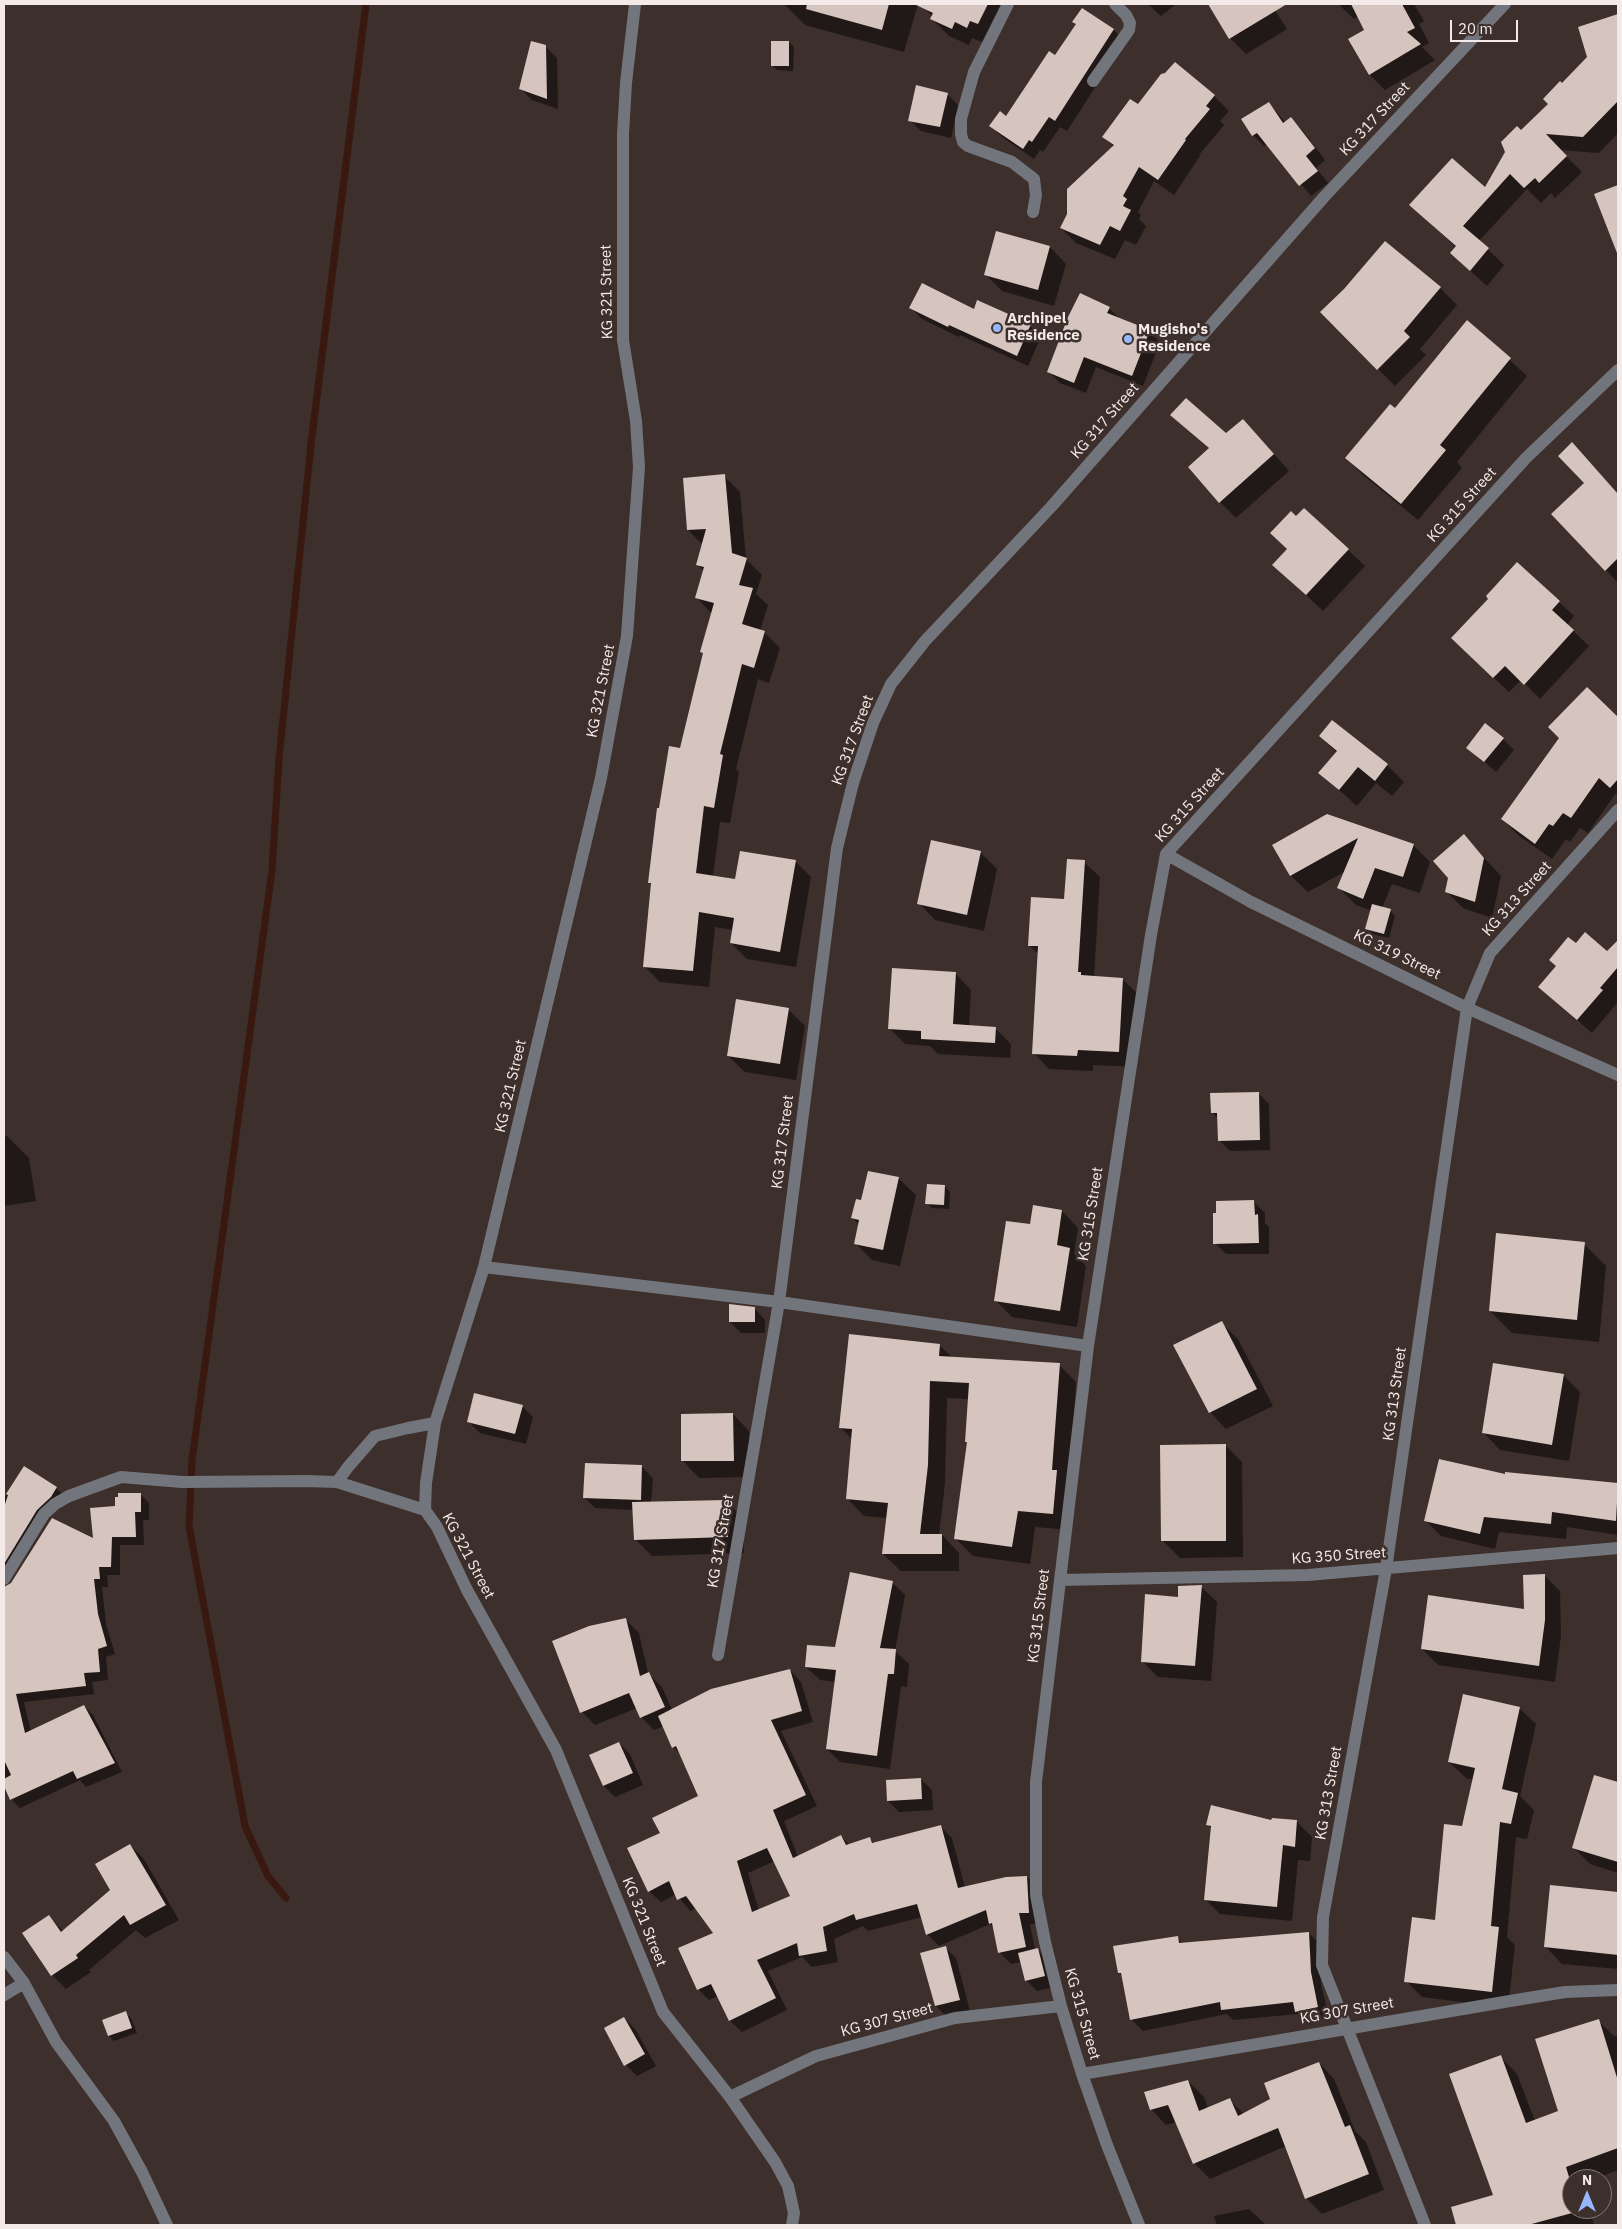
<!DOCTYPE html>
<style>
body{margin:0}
#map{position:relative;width:1622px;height:2229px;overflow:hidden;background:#3d2f2b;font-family:"IBM Plex Sans",sans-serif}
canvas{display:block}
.frame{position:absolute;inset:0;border:5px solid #f4ebe8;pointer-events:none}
.north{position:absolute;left:1562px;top:2169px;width:50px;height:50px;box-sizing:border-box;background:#3d2f2b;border:1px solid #867a77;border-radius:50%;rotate:0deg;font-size:14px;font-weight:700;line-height:20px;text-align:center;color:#f4ebe8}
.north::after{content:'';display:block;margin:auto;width:18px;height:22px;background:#96b6fd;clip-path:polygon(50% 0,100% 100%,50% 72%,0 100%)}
.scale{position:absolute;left:1450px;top:20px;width:68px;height:22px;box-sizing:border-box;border:2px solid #f4ebe8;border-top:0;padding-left:6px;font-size:15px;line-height:18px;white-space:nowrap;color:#f4ebe8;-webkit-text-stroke:4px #3d2f2b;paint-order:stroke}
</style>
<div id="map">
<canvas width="1622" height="2229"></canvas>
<div class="frame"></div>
<div class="north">N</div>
<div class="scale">20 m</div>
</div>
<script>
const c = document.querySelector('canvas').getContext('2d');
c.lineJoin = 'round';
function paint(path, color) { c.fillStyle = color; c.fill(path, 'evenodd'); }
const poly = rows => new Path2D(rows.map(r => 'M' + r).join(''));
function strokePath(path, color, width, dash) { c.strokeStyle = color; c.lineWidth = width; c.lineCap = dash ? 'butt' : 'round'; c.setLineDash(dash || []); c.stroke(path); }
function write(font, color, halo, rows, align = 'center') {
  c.font = font + ' "IBM Plex Sans",sans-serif'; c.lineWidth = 5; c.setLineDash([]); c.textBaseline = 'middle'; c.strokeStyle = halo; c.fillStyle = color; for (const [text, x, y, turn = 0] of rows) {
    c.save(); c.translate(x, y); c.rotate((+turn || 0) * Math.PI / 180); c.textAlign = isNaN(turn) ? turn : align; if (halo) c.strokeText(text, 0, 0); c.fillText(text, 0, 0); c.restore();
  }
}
const shadow = poly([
 [784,4,918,4,904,52,805,25],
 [924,4,1008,4,984,43,972,38,969,45,949,36,932,19,933,17,923,7],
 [1148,4,1176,4,1161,16],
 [1209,4,1271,4,1287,29,1246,54,1230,38],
 [1338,4,1414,4,1424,21,1419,24,1429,43,1422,47,1435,60,1385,90,1370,75,1349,40,1366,31,1358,16,1354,19],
 [1082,9,1114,30,1125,41,1067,131,1060,127,1043,152,1040,150,1034,159,1002,137,991,126,1006,117,1055,57,1077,24],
 [1618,15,1618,133,1599,153,1560,150,1582,172,1555,198,1551,193,1541,203,1527,189,1479,241,1504,265,1487,286,1468,269,1456,247,1411,205,1485,189,1521,132,1549,104,1562,85,1589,57,1579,28],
 [789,42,794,47,793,71,777,70,772,65],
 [546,47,557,58,558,109,532,100,521,89],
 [947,94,958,105,951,138,921,131,910,120],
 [1214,96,1229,111,1220,121,1224,125,1199,155,1200,156,1174,195,1154,181,1138,212,1141,215,1139,219,1146,226,1136,245,1125,240,1115,259,1076,243,1061,228,1114,147,1104,137,1138,106],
 [1269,103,1286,123,1291,119,1302,130,1325,160,1316,168,1328,183,1311,196,1268,144,1264,146,1253,135],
 [1618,187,1618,254,1596,195],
 [1050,247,1066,264,1054,306,1002,291,985,274],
 [1440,288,1457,305,1420,349,1426,355,1395,386,1322,312],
 [911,308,975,310,1030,326,1041,337,1028,366,960,335,959,337,922,319],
 [1109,308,1120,319,1149,331,1160,342,1143,386,1096,367,1086,393,1060,383,1049,372],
 [1467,321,1527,376,1457,462,1462,468,1418,520,1363,475,1347,458,1395,410],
 [1172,415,1226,435,1258,436,1289,471,1236,518,1220,502,1210,449],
 [1586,458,1618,495,1618,583,1606,570,1585,483],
 [724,476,740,492,746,559,762,575,756,594,768,605,760,631,764,632,780,648,769,683,758,679,736,769,739,772,730,823,720,822,713,876,736,880,796,862,811,877,796,967,747,959,731,943,733,930,715,927,709,987,660,982,644,966,652,885,649,883,660,809,681,749,704,655,701,652,712,614,696,597,704,571,697,564,703,545,688,530],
 [1296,518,1348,550,1365,566,1323,611,1274,565,1288,549],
 [1559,602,1574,616,1567,625,1589,646,1540,699,1521,680,1509,692,1467,653],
 [1587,688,1618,719,1618,795,1616,793,1588,833,1580,828,1570,842,1566,839,1552,859,1518,835,1502,819,1561,738],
 [1320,736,1387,765,1404,782,1392,796,1376,783,1357,806,1320,773,1337,753],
 [1503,739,1514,750,1496,772,1468,747],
 [1327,815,1414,846,1430,862,1420,893,1392,884,1382,908,1390,911,1395,916,1389,938,1372,934,1367,928,1372,911,1356,905,1339,888,1346,871,1308,892,1291,876,1274,846],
 [1464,836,1501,876,1492,918,1463,908,1446,891],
 [980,852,997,869,984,931,935,920,919,903],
 [1084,862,1100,877,1094,977,1122,979,1138,994,1134,1067,1093,1065,1093,1071,1049,1069,1034,1053,1038,954,1029,945,1065,900],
 [1618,942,1618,1002,1592,1033,1540,987,1576,945,1607,953],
 [956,974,971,990,969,1026,995,1028,1011,1044,1010,1058,938,1054,930,1046,905,1044,889,1028],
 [788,1009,805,1026,796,1080,745,1072,728,1056],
 [1258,1093,1269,1104,1270,1150,1230,1151,1219,1140,1218,1118,1212,1113],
 [7,1136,29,1158,36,1201,4,1206,4,1137],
 [869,1172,899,1179,916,1195,900,1266,872,1260,855,1243,859,1225,853,1218,862,1201],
 [945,1186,950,1192,949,1209,932,1208,927,1203],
 [1254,1202,1265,1213,1265,1223,1269,1227,1269,1254,1226,1254,1215,1243],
 [1062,1211,1078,1228,1074,1254,1086,1266,1077,1327,1012,1317,995,1300,1031,1226],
 [1584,1244,1606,1266,1599,1342,1512,1333,1490,1311],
 [754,1308,765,1320,765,1333,741,1333,730,1322],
 [1221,1323,1238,1339,1273,1406,1226,1429,1210,1412],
 [939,1345,953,1358,1059,1365,1076,1382,1070,1485,1070,1530,1035,1527,1030,1564,973,1556,955,1538,968,1444,967,1442,969,1399,947,1398,945,1483,939,1535,942,1535,959,1553,959,1571,901,1571,883,1554,887,1518,864,1516,847,1498,852,1439,840,1427],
 [1563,1375,1580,1392,1569,1461,1500,1450,1484,1433],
 [522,1406,533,1417,526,1444,480,1433,469,1422],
 [733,1414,749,1431,750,1477,699,1478,683,1461],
 [1225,1445,1242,1462,1243,1557,1180,1558,1163,1541],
 [24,1467,56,1488,65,1497,45,1518,5,1584,5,1588,94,1540,116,1507,140,1494,149,1503,149,1520,143,1520,144,1545,120,1545,120,1575,107,1575,108,1587,102,1587,106,1624,115,1654,106,1657,108,1680,92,1682,94,1694,24,1702,31,1732,84,1706,93,1715,122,1772,86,1787,80,1780,20,1808,11,1799,4,1783,4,1499],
 [642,1467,653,1478,651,1503,726,1501,743,1518,744,1553,652,1556,635,1539,634,1510,595,1508,584,1497],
 [1507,1473,1618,1485,1618,1535,1567,1527,1566,1539,1499,1532,1495,1549,1441,1536,1426,1521,1506,1476],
 [1544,1575,1560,1591,1561,1636,1555,1682,1438,1665,1422,1649,1526,1610],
 [892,1582,905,1595,895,1651,909,1664,907,1687,901,1686,890,1769,840,1762,827,1749,836,1682,820,1680,806,1667,836,1648],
 [1201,1587,1217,1602,1211,1681,1158,1677,1142,1661,1179,1598],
 [626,1620,639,1633,648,1673,662,1687,672,1710,790,1670,801,1682,813,1722,781,1731,817,1806,784,1821,798,1857,841,1836,850,1845,870,1839,875,1844,940,1826,952,1838,965,1888,1027,1877,1038,1889,1040,1924,1030,1924,1035,1950,1038,1950,1049,1961,1055,1987,1037,1991,1026,1980,1021,1962,1011,1964,999,1952,994,1928,990,1924,939,1946,927,1934,922,1917,868,1931,863,1926,834,1939,838,1962,812,1967,802,1957,768,1971,787,2010,742,2032,730,2021,718,1996,709,2000,698,1989,715,1934,696,1908,690,1911,676,1894,661,1902,649,1891,662,1833,700,1797,682,1756,673,1747,664,1726,654,1730,641,1717,637,1708,595,1725,582,1712],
 [775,1861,792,1897,759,1911,748,1873],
 [1519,1708,1536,1724,1520,1796,1534,1810,1527,1839,1516,1837,1507,1937,1515,1945,1508,2008,1422,1997,1406,1981,1436,1921,1463,1827,1473,1780,1466,1778,1449,1762],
 [619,1743,630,1754,643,1785,615,1797,604,1786,591,1756],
 [1595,1776,1618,1783,1618,1873,1590,1864,1574,1848],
 [921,1779,932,1790,933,1810,899,1812,888,1801],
 [1296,1821,1312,1837,1310,1861,1298,1860,1292,1921,1220,1914,1205,1899,1212,1829,1207,1824],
 [130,1845,144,1859,179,1920,145,1938,136,1930,89,1970,91,1972,66,1989,52,1975,49,1917,64,1932,112,1891],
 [1551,1887,1618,1893,1618,1969,1562,1964,1546,1947],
 [1309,1933,1320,1944,1321,1984,1329,2018,1307,2022,1298,2014,1233,2020,1227,2014,1143,2031,1132,2020,1123,1977,1119,1973,1177,1938,1183,1944],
 [945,1947,956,1958,970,2011,947,2017,936,2006,922,1954],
 [126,2013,131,2018,137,2033,114,2041,109,2036],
 [624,2018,635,2029,656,2066,637,2076,626,2065],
 [1598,2021,1614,2036,1618,2036,1618,2170,1595,2179,1572,2179,1572,2209,1589,2209,1594,2225,1458,2225,1452,2208,1495,2196,1501,2057,1517,2074,1535,2121,1560,2112],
 [1319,2063,1334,2079,1355,2131,1366,2142,1384,2190,1322,2214,1306,2198,1286,2146,1210,2179,1194,2163,1177,2122,1166,2125,1151,2109,1188,2081,1204,2097,1208,2109,1230,2100,1244,2114,1272,2100],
 [1249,2209,1266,2225,1217,2225,1214,2216]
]);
const stream = poly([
 [286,1898,268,1876,245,1826,189,1526,192,1460,272,870,279,759,311,444,366,4]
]);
const building = poly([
 [807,4,889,4,882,30,806,9],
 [914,4,988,4,978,24,970,21,967,28,955,22,952,29,930,19,933,13],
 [1208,4,1287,4,1229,39],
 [1351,4,1402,4,1415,28,1407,32,1421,44,1369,75,1348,39,1364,30],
 [1082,8,1114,29,1055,121,1049,117,1032,142,1029,140,1023,149,989,126,1000,111,1006,116,1049,51,1055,55,1076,24,1072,22],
 [1618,14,1618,101,1583,137,1546,134,1567,156,1539,183,1535,178,1524,188,1510,174,1463,226,1489,248,1470,271,1450,253,1456,246,1409,205,1452,158,1485,187,1505,152,1501,142,1517,126,1521,130,1548,104,1543,99,1560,81,1562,83,1587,57,1578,27],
 [531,41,546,45,547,99,519,89],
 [771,41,789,41,789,66,771,66],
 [1175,62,1215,95,1206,106,1210,109,1185,139,1186,140,1158,180,1139,167,1123,196,1127,199,1123,206,1131,210,1120,231,1110,226,1100,245,1060,228,1067,214,1067,189,1114,145,1102,137,1130,99,1138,104,1161,74,1165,73],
 [916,85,948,93,940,127,908,121],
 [1269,102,1283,123,1291,117,1315,148,1306,156,1318,171,1299,186,1257,133,1252,136,1241,119],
 [1618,185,1618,253,1617,253,1594,194],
 [996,231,1050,246,1038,290,984,275],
 [1385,241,1441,287,1404,331,1410,337,1377,370,1320,312,1344,289],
 [922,283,974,309,977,300,1031,324,1017,356,949,325,948,327,909,308],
 [1080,293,1110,307,1107,313,1150,330,1132,376,1084,357,1074,383,1047,372,1068,317],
 [1467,320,1511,358,1440,445,1446,450,1401,504,1345,458,1390,404,1395,408],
 [1186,398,1226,433,1243,419,1274,454,1219,503,1188,467,1209,448,1170,415],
 [1572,442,1618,494,1618,558,1605,571,1551,514,1584,483,1558,456],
 [725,474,732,553,747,558,739,585,753,588,742,624,765,631,754,668,742,664,720,754,723,755,714,808,704,806,696,873,735,879,740,851,796,860,780,952,730,943,734,918,699,912,693,971,643,967,651,883,648,883,657,808,659,808,669,746,680,748,703,653,700,652,714,603,695,598,704,567,696,565,706,529,687,530,683,478],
 [1304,508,1349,549,1306,595,1272,565,1287,549,1270,533,1291,511,1296,516],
 [1517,562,1560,601,1552,610,1574,630,1524,685,1505,666,1493,678,1451,638,1488,599,1486,596],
 [1587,687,1618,717,1618,779,1610,788,1599,778,1571,818,1563,813,1553,826,1549,824,1535,844,1501,819,1559,738,1548,727],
 [1332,720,1388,764,1375,781,1358,767,1339,790,1318,773,1337,751,1319,736],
 [1485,723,1504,738,1484,762,1466,748],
 [1327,814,1414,844,1403,877,1375,868,1363,899,1337,888,1358,838,1290,876,1272,845],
 [1464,834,1484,858,1475,902,1445,892,1448,878,1433,861],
 [931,840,981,851,967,915,917,904],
 [1067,859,1085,860,1078,972,1081,972,1081,975,1123,978,1119,1052,1078,1050,1077,1056,1032,1054,1038,946,1028,946,1031,897,1064,899],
 [1372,904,1391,909,1384,934,1365,929],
 [1585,932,1607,951,1618,940,1618,967,1600,988,1603,990,1577,1020,1538,987,1556,966,1549,960,1568,937,1576,943],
 [892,968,956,972,953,1024,996,1027,995,1043,921,1039,921,1031,888,1029],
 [736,999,789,1008,780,1064,727,1056],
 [1259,1092,1260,1140,1218,1141,1217,1113,1211,1113,1210,1093],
 [868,1171,899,1177,883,1250,854,1244,859,1220,851,1218,856,1199,861,1200],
 [927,1184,945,1185,944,1205,925,1204],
 [1254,1200,1255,1215,1258,1214,1259,1243,1213,1244,1213,1213,1216,1213,1216,1201],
 [1033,1205,1062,1210,1057,1245,1070,1248,1060,1311,994,1301,1006,1221,1030,1224],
 [1496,1233,1585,1242,1577,1320,1489,1311],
 [729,1304,755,1307,755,1322,729,1322],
 [1222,1321,1257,1389,1209,1413,1173,1345],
 [849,1334,940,1344,939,1356,1060,1363,1052,1470,1057,1470,1053,1514,1018,1511,1012,1547,954,1539,967,1442,965,1442,969,1383,930,1381,928,1465,920,1534,942,1534,942,1554,882,1554,888,1503,846,1499,852,1429,839,1428],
 [1493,1363,1564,1374,1552,1445,1482,1433],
 [474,1393,523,1405,515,1434,467,1422],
 [733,1413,734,1461,681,1461,681,1414],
 [1226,1444,1226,1541,1161,1541,1160,1445],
 [1439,1459,1505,1474,1505,1472,1618,1483,1616,1521,1552,1512,1551,1524,1484,1517,1480,1534,1424,1521],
 [585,1463,642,1465,641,1500,583,1498],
 [24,1466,57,1487,51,1497,37,1510,4,1564,4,1507,8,1495,6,1494],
 [118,1493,141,1493,141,1512,135,1512,136,1537,112,1537,111,1567,99,1567,100,1579,94,1579,98,1614,107,1646,98,1649,100,1672,84,1673,86,1686,16,1694,25,1733,84,1705,115,1763,77,1779,73,1771,10,1800,4,1786,4,1779,11,1775,4,1760,4,1587,11,1583,52,1518,93,1538,90,1508,115,1506,115,1497,118,1497],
 [726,1500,728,1537,634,1540,632,1502],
 [850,1572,893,1581,880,1648,896,1649,894,1674,888,1674,877,1756,826,1749,836,1670,805,1667,807,1645,835,1647],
 [1545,1574,1545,1620,1539,1666,1421,1649,1428,1595,1524,1609,1523,1575],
 [1202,1585,1195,1666,1141,1662,1145,1594,1178,1597,1178,1586],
 [626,1618,640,1676,649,1672,665,1707,640,1718,629,1693,580,1713,552,1641,589,1626],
 [790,1669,802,1711,771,1720,806,1795,773,1810,793,1858,841,1835,846,1845,870,1837,872,1843,941,1825,958,1888,1006,1877,1027,1876,1029,1913,1019,1913,1026,1947,998,1953,992,1923,989,1924,986,1910,926,1935,917,1904,856,1920,854,1914,823,1927,827,1951,799,1956,797,1943,757,1960,776,1998,729,2021,711,1984,697,1990,678,1948,713,1933,686,1896,677,1900,669,1881,648,1892,627,1848,660,1833,652,1818,698,1796,676,1746,672,1748,658,1716,711,1689],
 [767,1848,790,1896,752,1912,737,1861],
 [1463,1694,1520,1707,1502,1789,1518,1793,1511,1824,1500,1822,1491,1926,1499,1927,1492,1992,1404,1982,1412,1917,1435,1920,1444,1824,1462,1826,1475,1768,1448,1762],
 [619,1742,633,1773,603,1786,589,1755],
 [1594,1775,1618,1782,1618,1862,1572,1848],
 [921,1778,922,1799,887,1801,886,1780],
 [1211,1805,1271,1820,1272,1818,1297,1820,1295,1847,1283,1845,1277,1907,1204,1900,1211,1826,1206,1825],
 [130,1844,166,1905,130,1925,124,1915,76,1955,78,1958,51,1976,22,1933,49,1915,61,1932,110,1890,95,1864],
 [1550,1885,1618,1892,1618,1955,1544,1947],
 [1309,1932,1311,1972,1318,2007,1295,2012,1293,2002,1221,2010,1220,2002,1130,2020,1121,1973,1118,1973,1113,1946,1178,1936,1179,1943],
 [946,1946,960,2000,935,2006,920,1953],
 [1038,1948,1045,1976,1025,1981,1018,1953],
 [126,2011,132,2028,108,2036,102,2020],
 [624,2017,645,2054,624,2066,604,2028],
 [1599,2019,1618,2081,1618,2148,1566,2167,1572,2187,1572,2213,1528,2225,1456,2225,1451,2207,1493,2195,1449,2074,1501,2055,1526,2123,1558,2111,1535,2039],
 [1319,2062,1345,2127,1350,2125,1369,2174,1305,2199,1278,2128,1193,2164,1168,2105,1150,2110,1144,2092,1188,2080,1199,2111,1230,2098,1238,2116,1270,2099,1264,2083]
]);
const minor = poly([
 [635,4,626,83,623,134,623,340,636,421,639,467,627,636,601,778,484,1267,435,1423,426,1483,425,1510,437,1527,467,1590,556,1750,663,2012,730,2097,775,2162,788,2186,794,2213,792,2225],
 [1008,4,974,72,961,119,961,134,963,142,968,146,1012,162,1034,179,1036,195,1033,212],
 [1093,81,1129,30,1130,23,1126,15,1115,4],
 [1166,854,1251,902,1467,1008,1618,1075],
 [484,1267,779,1302,1088,1346],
 [337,1482,348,1467,375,1436,408,1428,435,1423],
 [4,1579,44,1514,55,1504,69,1496,121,1477,182,1482,307,1481,337,1482,425,1510],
 [1060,1580,1308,1575,1618,1548],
 [718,1655,779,1302,837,848,853,783,873,723,891,684,925,641,1051,507,1324,197,1505,4],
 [4,1957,24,1983,56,2042,114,2121,142,2172,167,2225],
 [4,1995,24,1983],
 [1082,2074,1510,2001,1565,1992,1618,1990],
 [730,2097,816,2056,955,2018,1061,2006],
 [1139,2225,1107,2145,1082,2074,1061,2006,1045,1942,1036,1895,1036,1782,1088,1346,1151,935,1166,854,1526,458,1618,370],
 [1425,2225,1322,1965,1323,1917,1386,1569,1467,1008,1490,953,1618,810]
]);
const markers = [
 [997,328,5,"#96b6fd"],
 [1128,339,5,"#96b6fd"]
];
const streetNames = [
 ["KG 317 Street",1375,119,-47],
 ["KG 321 Street",607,292,-91],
 ["KG 317 Street",1105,421,-49],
 ["KG 315 Street",1462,505,-48],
 ["KG 321 Street",601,691,-79],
 ["KG 317 Street",853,740,-70],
 ["KG 315 Street",1190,805,-48],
 ["KG 313 Street",1517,899,-48],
 ["KG 319 Street",1397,955,26],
 ["KG 321 Street",511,1086,-77],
 ["KG 317 Street",783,1142,-83],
 ["KG 315 Street",1091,1214,-81],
 ["KG 313 Street",1395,1394,-82],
 ["KG 317 Street",721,1541,-80],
 ["KG 321 Street",468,1556,62],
 ["KG 350 Street",1339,1556,-4],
 ["KG 315 Street",1039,1616,-83],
 ["KG 313 Street",1329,1793,-80],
 ["KG 321 Street",644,1922,68],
 ["KG 307 Street",1347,2011,-10],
 ["KG 315 Street",1082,2014,74],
 ["KG 307 Street",887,2020,-15]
];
const poiNames = [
 ["Archipel",1007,319],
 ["Residence",1007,336],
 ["Mugisho's",1138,330],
 ["Residence",1138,347]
];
paint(shadow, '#0007');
strokePath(stream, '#38180f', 7);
paint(building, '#d6c4be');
strokePath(minor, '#72757b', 12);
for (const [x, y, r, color] of markers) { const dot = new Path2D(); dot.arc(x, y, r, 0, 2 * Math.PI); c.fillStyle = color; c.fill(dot); strokePath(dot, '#3d2f2b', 2); }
write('15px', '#f4ebe8', '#3d2f2b', streetNames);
write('bold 15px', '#f4ebe8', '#3d2f2b', poiNames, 'left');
</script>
